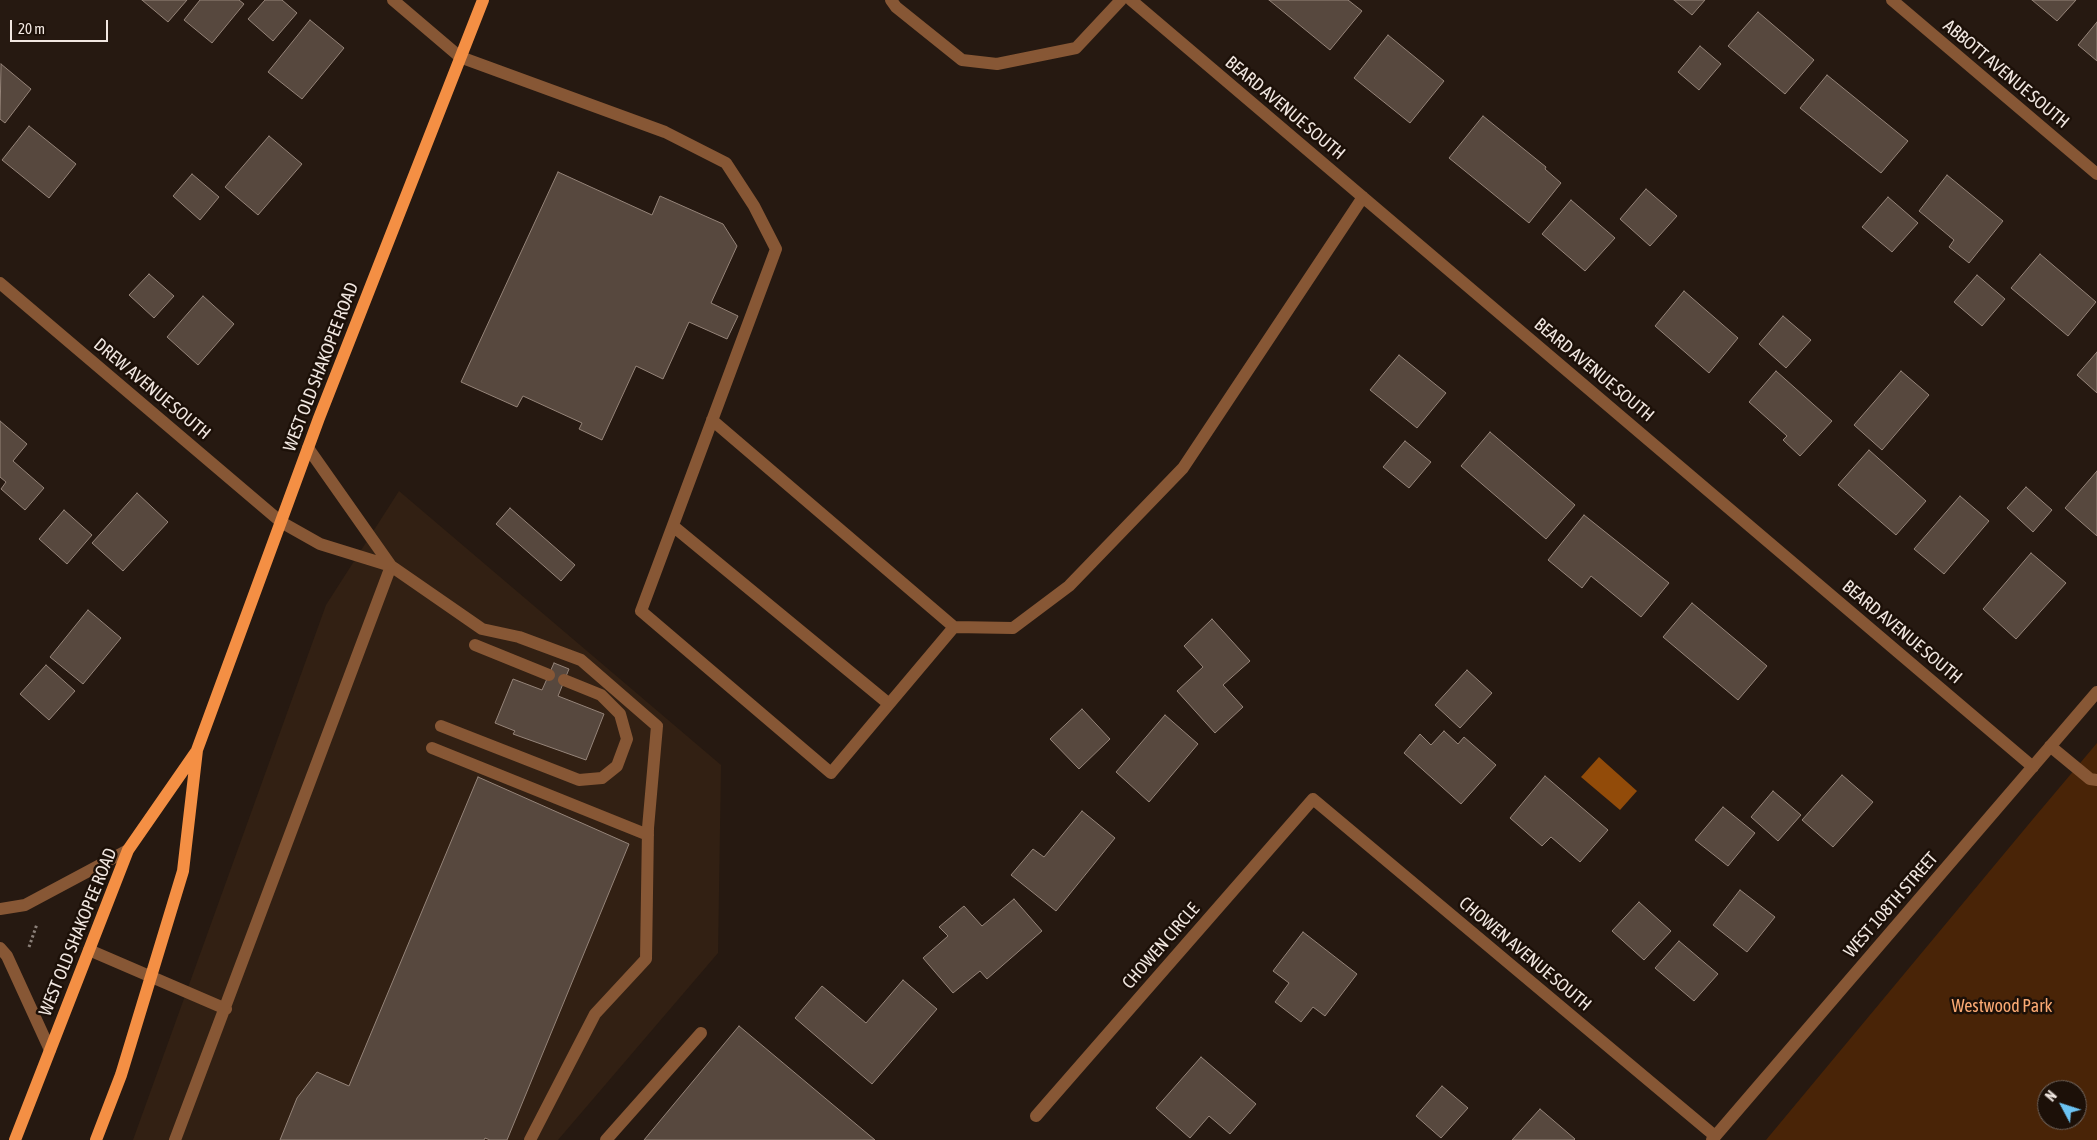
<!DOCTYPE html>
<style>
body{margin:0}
#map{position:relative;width:2097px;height:1140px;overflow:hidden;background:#261911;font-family:"Asap Condensed",sans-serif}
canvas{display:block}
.north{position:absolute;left:2037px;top:1080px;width:50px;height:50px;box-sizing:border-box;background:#1c1008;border:1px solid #71665f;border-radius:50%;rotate:310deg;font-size:14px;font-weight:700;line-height:20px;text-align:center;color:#f1e7e1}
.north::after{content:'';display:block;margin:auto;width:18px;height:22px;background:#6cc3f2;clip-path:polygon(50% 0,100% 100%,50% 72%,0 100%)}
.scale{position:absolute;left:10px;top:20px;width:98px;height:22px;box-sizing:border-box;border:2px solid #f1e7e1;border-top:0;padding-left:6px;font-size:15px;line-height:18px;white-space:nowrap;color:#f1e7e1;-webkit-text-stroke:4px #1c1008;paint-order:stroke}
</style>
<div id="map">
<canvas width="2097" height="1140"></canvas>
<div class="north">N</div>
<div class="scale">20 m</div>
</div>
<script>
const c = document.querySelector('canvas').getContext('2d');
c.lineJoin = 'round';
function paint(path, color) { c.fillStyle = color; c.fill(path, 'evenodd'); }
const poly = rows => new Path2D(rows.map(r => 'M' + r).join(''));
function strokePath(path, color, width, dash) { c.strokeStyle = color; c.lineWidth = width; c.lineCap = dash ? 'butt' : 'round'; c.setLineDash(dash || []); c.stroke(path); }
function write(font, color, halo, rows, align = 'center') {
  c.font = font + ' "Asap Condensed",sans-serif'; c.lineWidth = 5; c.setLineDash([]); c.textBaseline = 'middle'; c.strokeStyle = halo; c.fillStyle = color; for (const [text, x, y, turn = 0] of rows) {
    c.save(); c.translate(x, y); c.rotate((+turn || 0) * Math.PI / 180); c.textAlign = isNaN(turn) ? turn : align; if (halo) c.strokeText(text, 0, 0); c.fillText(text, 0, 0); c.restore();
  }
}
const built = poly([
 [399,491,721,765,718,953,558,1140,133,1140,326,605]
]);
const green = poly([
 [2097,743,2097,1140,1766,1140,2033,819],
 [2047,1090,2077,1090,2077,1120,2047,1120]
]);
const water = poly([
 [1599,757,1637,791,1620,810,1581,777]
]);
const building = poly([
 [142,0,187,0,168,22,142,0],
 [200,0,239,0,244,4,212,43,184,20,200,0],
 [265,0,282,0,297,13,273,41,248,19,265,0],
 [1269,0,1348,0,1362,11,1330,50,1269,0],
 [1674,0,1705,0,1692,15,1674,0],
 [2032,0,2076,0,2057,21,2032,0],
 [1758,12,1814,60,1785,94,1728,46,1758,12],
 [310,20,344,48,302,99,268,72,310,20],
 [2097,22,2097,61,2078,45,2097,22],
 [1388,35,1444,81,1410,123,1354,78,1388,35],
 [1700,46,1721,64,1699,90,1678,72,1700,46],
 [1,64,31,89,5,123,0,119,1,64],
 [1827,75,1908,141,1881,173,1800,108,1827,75],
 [1483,116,1546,167,1545,169,1561,183,1529,223,1449,158,1483,116],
 [29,126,76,164,49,198,2,160,29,126],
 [269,136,302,164,258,215,225,187,269,136],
 [558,172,652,215,660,196,723,224,737,246,711,303,738,316,727,339,689,322,663,379,636,366,602,440,579,429,582,423,523,396,517,407,461,382,558,172],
 [192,174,219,197,200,220,173,196,192,174],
 [1947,175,2003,221,1969,263,1949,247,1954,240,1919,211,1947,175],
 [1646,189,1677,216,1650,246,1620,219,1646,189],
 [1888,197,1918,223,1892,252,1862,227,1888,197],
 [1571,200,1615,238,1585,271,1542,234,1571,200],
 [2040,254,2096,302,2068,336,2011,288,2040,254],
 [149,274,174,296,154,318,129,295,149,274],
 [1977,275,2005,299,1982,326,1954,302,1977,275],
 [1684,291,1738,338,1709,373,1655,326,1684,291],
 [203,296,234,324,198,365,167,337,203,296],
 [1783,316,1811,340,1786,368,1759,344,1783,316],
 [2097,352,2097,393,2077,375,2097,352],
 [1399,355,1446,393,1417,428,1370,390,1399,355],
 [1776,371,1832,421,1800,456,1783,440,1787,436,1749,402,1776,371],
 [1901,371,1929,395,1882,450,1854,425,1901,371],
 [0,421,27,444,13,461,44,488,25,510,1,489,6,482,0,477,0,421],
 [1490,432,1575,505,1546,539,1461,466,1490,432],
 [1405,441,1431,462,1409,488,1383,467,1405,441],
 [1869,450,1926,501,1896,535,1838,485,1869,450],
 [2097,471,2097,536,2065,508,2097,471],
 [2026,487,2052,510,2033,532,2007,508,2026,487],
 [137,493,168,522,123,571,92,543,137,493],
 [1960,496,1989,521,1944,574,1914,549,1960,496],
 [510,508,575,565,561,581,496,524,510,508],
 [64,510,92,535,67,564,39,539,64,510],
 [1584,515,1669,583,1641,617,1591,576,1582,588,1548,560,1584,515],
 [2031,553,2066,583,2016,639,1983,609,2031,553],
 [1692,603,1767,666,1738,700,1663,637,1692,603],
 [88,610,121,638,83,684,50,657,88,610],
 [1212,619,1250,661,1223,685,1243,707,1215,733,1177,691,1203,667,1184,646,1212,619],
 [554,663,569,669,558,696,604,714,586,760,513,734,515,731,495,723,513,679,542,690,554,663],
 [46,665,75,691,49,720,20,694,46,665],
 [1467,670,1492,693,1460,728,1435,705,1467,670],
 [1082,709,1110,739,1079,769,1050,739,1082,709],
 [1165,715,1198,744,1149,802,1116,772,1165,715],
 [1444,731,1458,744,1464,737,1496,765,1461,804,1404,753,1420,734,1431,745,1444,731],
 [1842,775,1873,802,1833,847,1802,820,1842,775],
 [1545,776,1608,830,1580,862,1551,837,1542,846,1510,818,1545,776],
 [478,777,629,844,507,1140,490,1140,485,1138,484,1140,280,1140,297,1098,317,1072,349,1086,478,777],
 [1773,791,1801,815,1778,841,1751,817,1773,791],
 [1723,807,1755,833,1728,866,1695,840,1723,807],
 [1082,811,1115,838,1056,911,1011,875,1033,849,1044,857,1082,811],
 [1740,890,1775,917,1747,952,1713,925,1740,890],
 [1014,899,1042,931,987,979,980,971,953,993,923,958,948,936,939,927,964,906,982,926,1014,899],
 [1639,902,1671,931,1644,960,1612,931,1639,902],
 [1303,932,1357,974,1325,1016,1313,1007,1301,1022,1275,1002,1289,983,1273,971,1303,932],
 [1679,941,1718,974,1694,1001,1655,968,1679,941],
 [903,980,937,1009,872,1084,795,1018,822,986,866,1023,903,980],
 [739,1026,875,1140,644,1140,739,1026],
 [1201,1057,1256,1104,1230,1134,1209,1116,1190,1138,1156,1108,1201,1057],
 [1442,1086,1468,1108,1441,1138,1416,1116,1442,1086],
 [1540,1109,1575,1139,1574,1140,1512,1140,1540,1109]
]);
const path = poly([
 [29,947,37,924]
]);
const minor = poly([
 [393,0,460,57,665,132,726,163,754,206,776,249,641,611,831,773,954,627,1013,628,1069,586,1183,468,1363,197],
 [891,0,896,7,962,60,997,64,1076,48,1121,0],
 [1131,0,2033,767],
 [1892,0,2097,174],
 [0,283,281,522,320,544,391,566,482,629,519,637,581,660,657,726,648,828,646,959,595,1014,530,1140],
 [712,420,954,627],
 [308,448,391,566],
 [673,526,889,704],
 [475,645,549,675],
 [441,726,579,780,602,778,617,766,627,739,620,714,601,695,564,680],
 [2050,746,2090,779,2097,780],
 [432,748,648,835],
 [0,909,25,905,128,850],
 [0,948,7,956,50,1050],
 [89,950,226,1009],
 [1036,1116,1313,799,1715,1136],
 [175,1140,391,566],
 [606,1140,701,1033],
 [1712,1140,2097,692]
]);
const major = poly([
 [15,1140,128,850,196,752],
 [96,1140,121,1075,183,871,197,750,319,418,483,0]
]);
const streetNames = [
 ["ABBOTT AVENUE SOUTH",2006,74,40],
 ["BEARD AVENUE SOUTH",1285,108,40],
 ["WEST OLD SHAKOPEE ROAD",321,367,-69],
 ["BEARD AVENUE SOUTH",1594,370,40],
 ["DREW AVENUE SOUTH",152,389,40],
 ["BEARD AVENUE SOUTH",1902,632,40],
 ["WEST 108TH STREET",1891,905,-49],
 ["WEST OLD SHAKOPEE ROAD",78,932,-68],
 ["CHOWEN CIRCLE",1161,946,-49],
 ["CHOWEN AVENUE SOUTH",1525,954,40]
];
const parkNames = [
 ["Westwood Park",2002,1006]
];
paint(built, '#322013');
paint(green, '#492407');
paint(water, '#924b09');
paint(building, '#57483e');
strokePath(building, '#958479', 1);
strokePath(path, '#8c817a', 3, [2.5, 2.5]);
strokePath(minor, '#875735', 12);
strokePath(major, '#f48f44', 12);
write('18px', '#f1e7e1', '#1c1008', streetNames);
write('18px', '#faa973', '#1c1008', parkNames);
</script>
